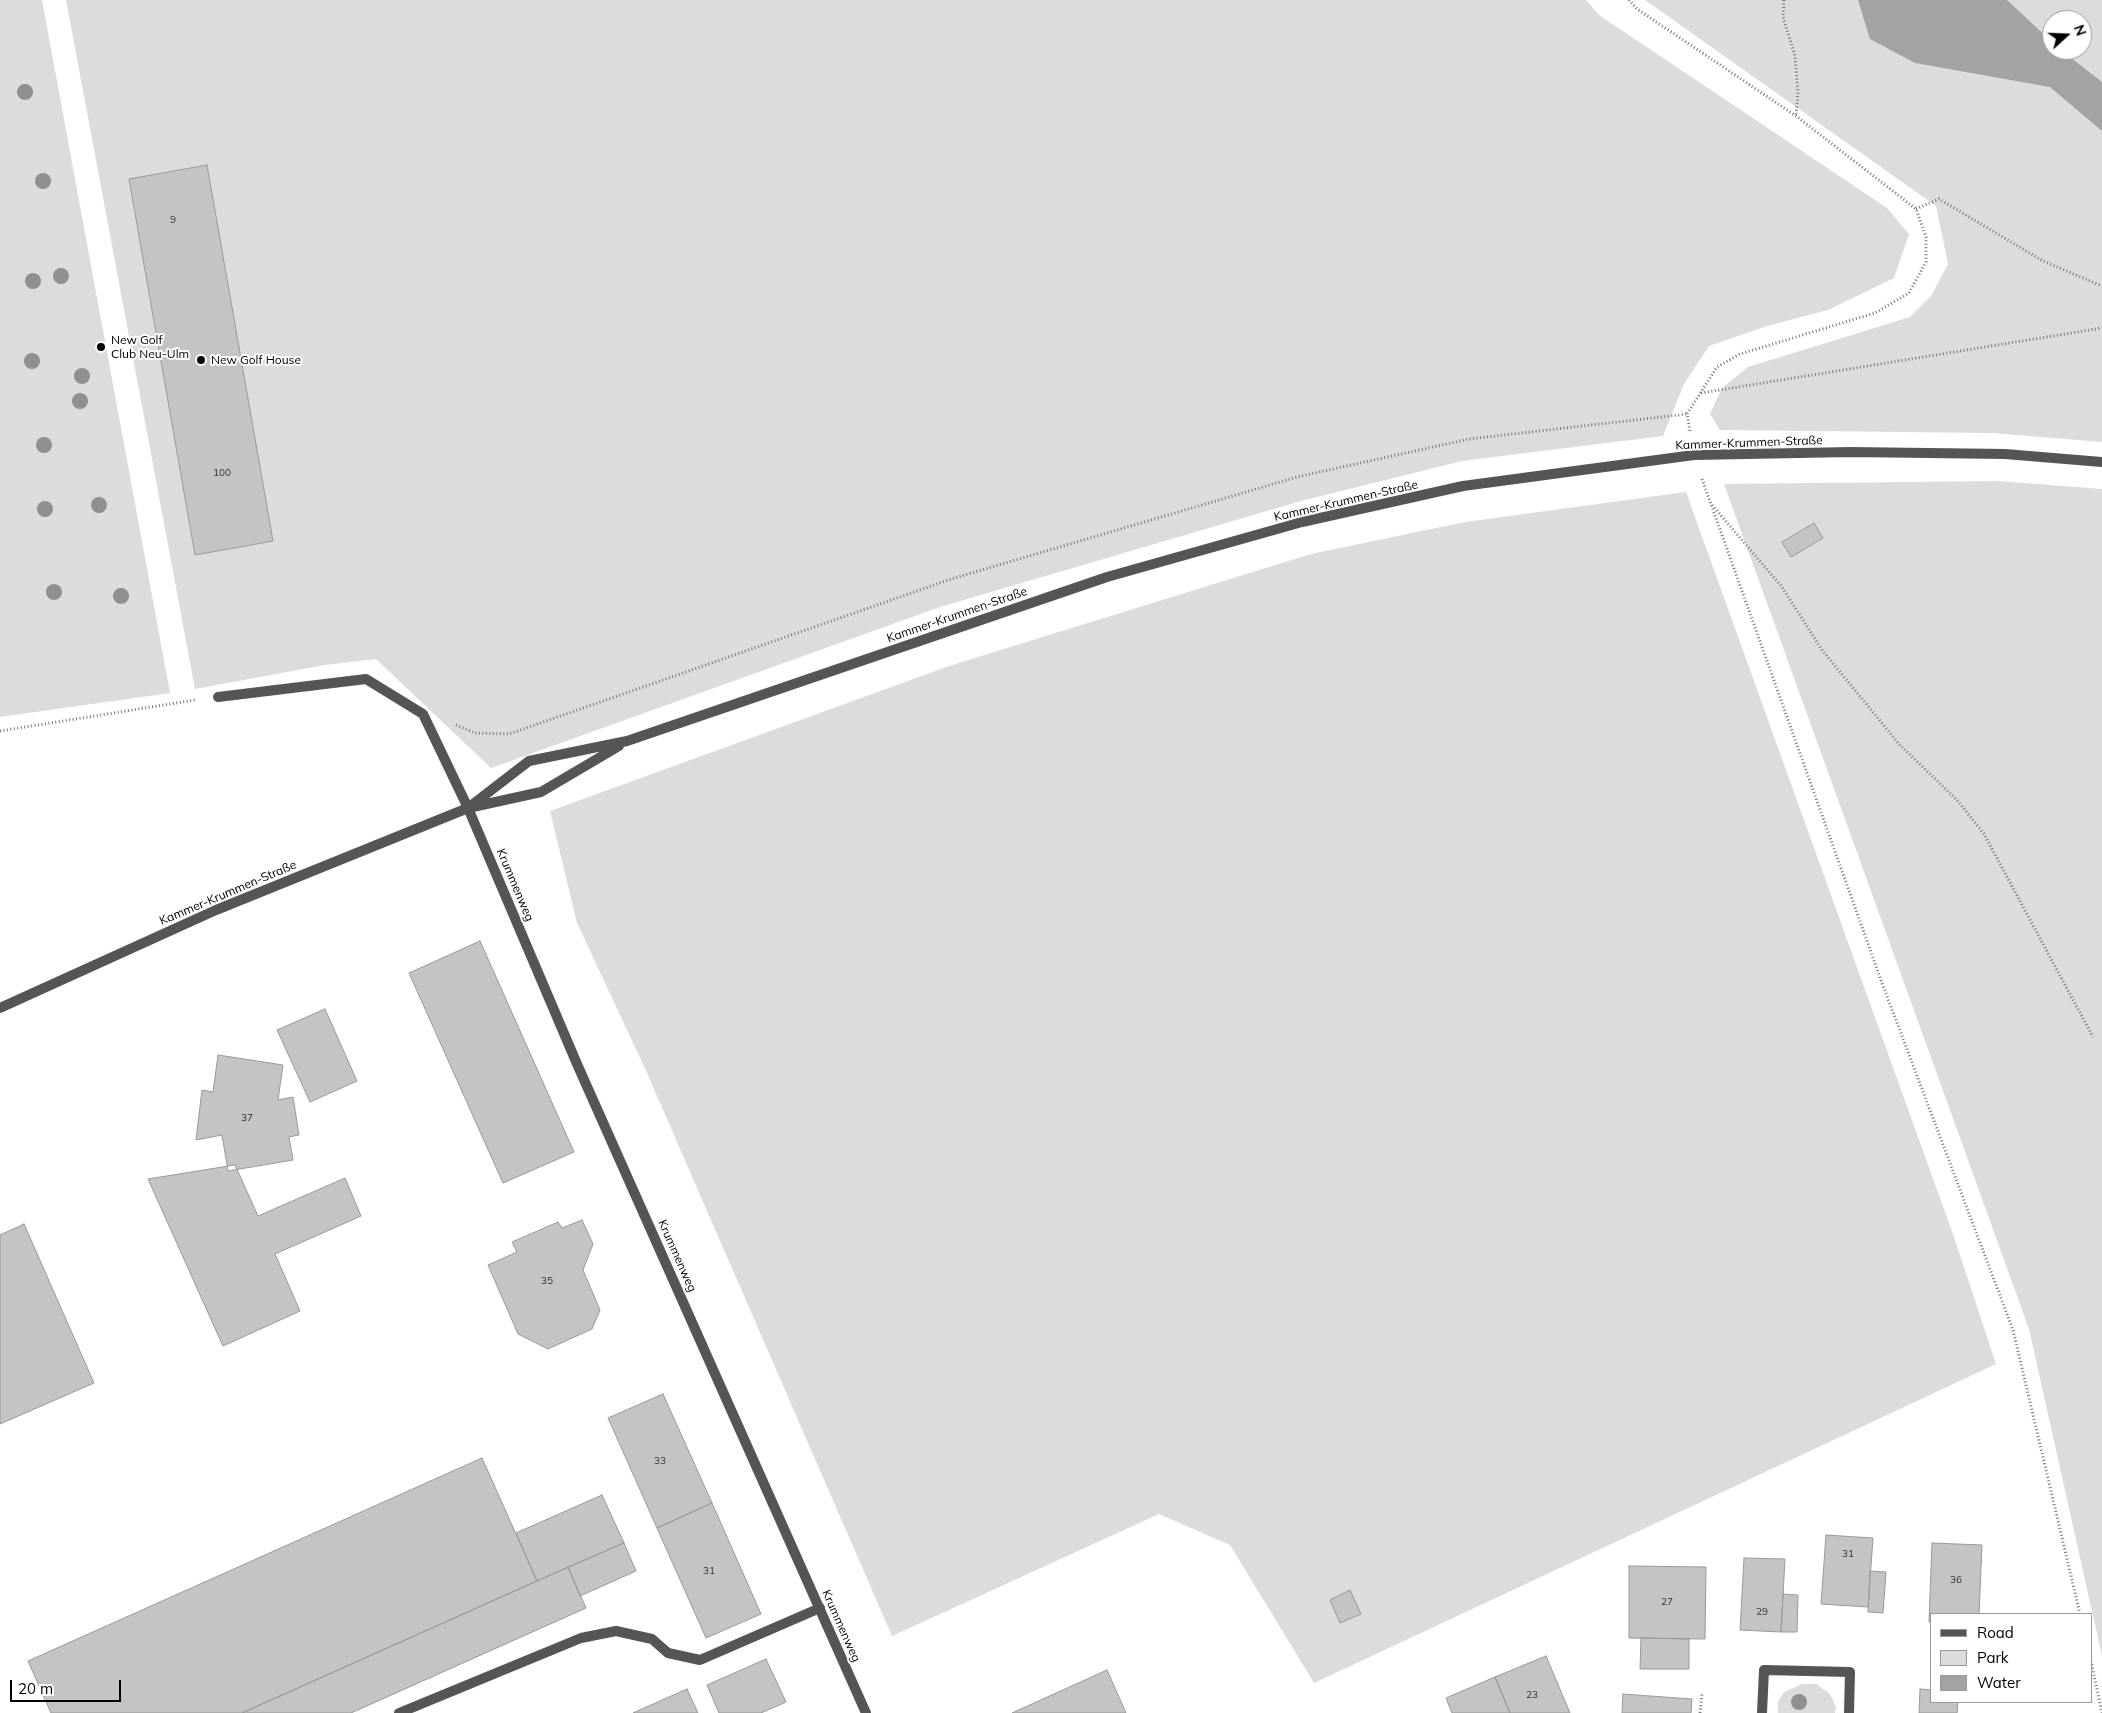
<!DOCTYPE html>
<meta charset="utf-8">
<style>
body{margin:0}
#map{position:relative;width:2102px;height:1713px;overflow:hidden;background:#fff;font-family:Mulish,sans-serif}
canvas{display:block}
.legend{position:absolute;left:1930px;top:1613px;width:162px;height:90px;box-sizing:border-box;background:#fff;border:1px solid #999;margin:0;padding:6px 9px;list-style:none;font-size:15px;color:#000}
.legend li{display:flex;align-items:center;gap:10px;height:25px}
.legend b{width:25px;border:1px solid #999}
.north{position:absolute;left:2042px;top:10px;width:50px;height:50px;box-sizing:border-box;background:#fff;border:1px solid #999;border-radius:50%;rotate:70deg;font-size:14px;font-weight:700;line-height:20px;text-align:center;color:#000}
.north::after{content:'';display:block;margin:auto;width:18px;height:22px;background:#000;clip-path:polygon(50% 0,100% 100%,50% 72%,0 100%)}
.scale{position:absolute;left:10px;top:1680px;width:111px;height:22px;box-sizing:border-box;border:2px solid #000;border-top:0;padding-left:6px;font-size:15px;line-height:18px;white-space:nowrap;color:#000;-webkit-text-stroke:4px #fff;paint-order:stroke}
</style>
<div id="map">
<canvas width="2102" height="1713"></canvas>
<ul class="legend">
<li><b style="height:6px;background:#555"></b>Road</li>
<li><b style="height:14px;background:#dcdcdc"></b>Park</li>
<li><b style="height:14px;background:#a3a3a3"></b>Water</li>
</ul>
<div class="north">N</div>
<div class="scale">20 m</div>
</div>
<script>
const c = document.querySelector('canvas').getContext('2d');
c.lineJoin = 'round';
function paint(path, color) { c.fillStyle = color; c.fill(path, 'evenodd'); }
const poly = rows => new Path2D(rows.map(r => 'M' + r).join(''));
function strokePath(path, color, width, dash) { c.strokeStyle = color; c.lineWidth = width; c.lineCap = dash ? 'butt' : 'round'; c.setLineDash(dash || []); c.stroke(path); }
function write(font, color, halo, rows, align = 'center') {
  c.font = font + ' Mulish,sans-serif'; c.lineWidth = 4; c.setLineDash([]); c.textBaseline = 'middle'; c.strokeStyle = halo; c.fillStyle = color; for (const [text, x, y, turn = 0] of rows) {
    c.save(); c.translate(x, y); c.rotate((+turn || 0) * Math.PI / 180); c.textAlign = isNaN(turn) ? turn : align; if (halo) c.strokeText(text, 0, 0); c.fillText(text, 0, 0); c.restore();
  }
}
const green = poly([
 [0,0,42,0,170,693,0,717],
 [66,0,1586,0,1599,15,1887,208,1909,234,1894,278,1828,310,1767,326,1709,346,1684,384,1663,436,1462,461,1301,501,940,607,491,768,376,659,325,665,195,689],
 [206,165,273,541,195,555,129,179],
 [1645,0,2102,0,2102,442,1992,433,1720,430,1710,414,1722,388,1748,367,1910,317,1931,296,1948,264,1936,206],
 [2052,20,2082,20,2082,50,2052,50],
 [1998,481,2102,489,2102,1656,2029,1329,1724,484],
 [1686,492,1954,1237,1996,1364,1314,1683,1230,1545,1159,1514,892,1636,647,1073,577,923,550,811,952,665,1311,554,1465,522],
 [1802,1684,1816,1684,1830,1694,1836,1707,1835,1713,1778,1713,1778,1702,1784,1692]
]);
const water = poly([
 [1858,0,2007,0,2052,42,2052,50,2061,50,2102,82,2102,131,2050,87,1915,63,1870,39]
]);
const building = poly([
 [207,165,273,541,195,555,129,179,207,165],
 [1814,523,1823,538,1791,557,1782,542,1814,523],
 [480,941,574,1152,503,1183,409,973,480,941],
 [325,1009,357,1081,310,1102,277,1030,325,1009],
 [218,1055,283,1065,278,1100,293,1097,299,1135,289,1137,293,1160,228,1171,222,1135,196,1140,202,1090,213,1092,218,1055],
 [235,1165,258,1216,345,1178,361,1216,275,1254,300,1311,223,1346,148,1179,235,1165],
 [582,1220,593,1244,583,1270,600,1310,592,1329,548,1349,518,1334,488,1265,517,1252,512,1242,558,1222,562,1228,582,1220],
 [24,1224,94,1383,0,1424,0,1235,24,1224],
 [663,1394,712,1503,657,1528,608,1418,663,1394],
 [482,1458,537,1581,242,1713,51,1713,28,1661,482,1458],
 [602,1495,624,1543,537,1581,516,1533,602,1495],
 [712,1503,761,1614,706,1638,657,1528,712,1503],
 [1826,1535,1873,1538,1868,1607,1821,1604,1826,1535],
 [624,1543,636,1571,580,1596,568,1567,624,1543],
 [1932,1543,1982,1545,1979,1614,1931,1614,1931,1622,1929,1622,1932,1543],
 [1744,1558,1785,1559,1781,1632,1740,1630,1744,1558],
 [1629,1566,1706,1567,1705,1639,1629,1638,1629,1566],
 [568,1567,586,1608,351,1713,242,1713,568,1567],
 [1870,1571,1886,1572,1883,1613,1868,1612,1870,1571],
 [1350,1590,1361,1614,1340,1623,1330,1600,1350,1590],
 [1783,1594,1798,1595,1797,1632,1781,1632,1783,1594],
 [1641,1638,1689,1639,1689,1669,1640,1669,1641,1638],
 [1546,1656,1570,1713,1510,1713,1495,1677,1546,1656],
 [766,1659,786,1702,761,1713,719,1713,707,1685,766,1659],
 [1107,1670,1126,1713,1012,1713,1107,1670],
 [1495,1677,1510,1713,1452,1713,1446,1698,1495,1677],
 [687,1689,698,1713,633,1713,687,1689],
 [1920,1689,1931,1690,1931,1702,1958,1702,1957,1713,1919,1713,1920,1689],
 [1623,1694,1692,1699,1691,1713,1622,1713,1623,1694]
]);
const path = poly([
 [1629,0,1637,9,1796,116,1916,209,1926,237,1926,262,1909,293,1875,313,1740,354,1717,367,1687,414,1690,432],
 [1784,0,1783,17,1795,56,1798,92,1796,116],
 [1916,209,1939,199,2043,261,2102,286],
 [1701,393,2102,328],
 [1702,479,1882,983,2013,1330,2080,1614],
 [1712,505,1782,587,1822,650,1899,744,1957,800,1984,834,2093,1037],
 [456,725,475,733,509,734,951,579,1297,477,1469,439,1687,414],
 [0,731,195,700],
 [2091,1661,2102,1713],
 [1700,1713,1702,1693]
]);
const service = poly([
 [218,697,366,679,423,714,468,808],
 [399,1713,581,1638,616,1631,652,1639,668,1653,700,1660,820,1608]
]);
const minor = poly([
 [468,808,577,1064,866,1713],
 [1762,1713,1764,1670,1850,1672,1849,1713]
]);
const tertiary = poly([
 [468,808,529,761,627,741,1107,577,1302,522,1463,486,1694,455,1851,452,2005,454,2102,462],
 [0,1008,216,910,468,808,541,792,619,746]
]);
const trees = [
 [25,92],
 [43,181],
 [61,276],
 [33,281],
 [32,361],
 [82,376],
 [80,401],
 [44,445],
 [99,505],
 [45,509],
 [54,592],
 [121,596],
 [1799,1702]
];
const markers = [
 [101,347,5,"#000"],
 [201,360,5,"#000"]
];
const numberNames = [
 ["9",173,220],
 ["100",222,473],
 ["37",247,1118],
 ["35",547,1281],
 ["33",660,1461],
 ["31",1848,1554],
 ["31",709,1571],
 ["36",1956,1580],
 ["27",1667,1602],
 ["29",1762,1612],
 ["23",1532,1695]
];
const poiNames = [
 ["New Golf",111,340],
 ["Club Neu-Ulm",111,354],
 ["New Golf House",211,360]
];
const streetNames = [
 ["Kammer-Krummen-Straße",1749,443,-2],
 ["Kammer-Krummen-Straße",1346,501,-13],
 ["Kammer-Krummen-Straße",957,615,-19],
 ["Krummenweg",515,885,67],
 ["Kammer-Krummen-Straße",228,893,-23],
 ["Krummenweg",677,1256,66],
 ["Krummenweg",841,1626,66]
];
paint(green, '#dcdcdc');
paint(water, '#a3a3a3');
paint(building, '#c4c4c4');
strokePath(building, '#999', 1);
strokePath(path, '#777', 3, [1, 2.5]);
strokePath(service, '#555', 10);
strokePath(minor, '#555', 10);
strokePath(tertiary, '#555', 10);
c.fillStyle = '#8f8f8f';
for (const [x, y] of trees) { c.beginPath(); c.arc(x, y, 8, 0, 2 * Math.PI); c.fill(); }
for (const [x, y, r, color] of markers) { const dot = new Path2D(); dot.arc(x, y, r, 0, 2 * Math.PI); c.fillStyle = color; c.fill(dot); strokePath(dot, '#fff', 2); }
write('10px', '#313131', null, numberNames);
write('12px', '#000', '#fff', poiNames, 'left');
write('12px', '#000', '#fff', streetNames);
</script>
